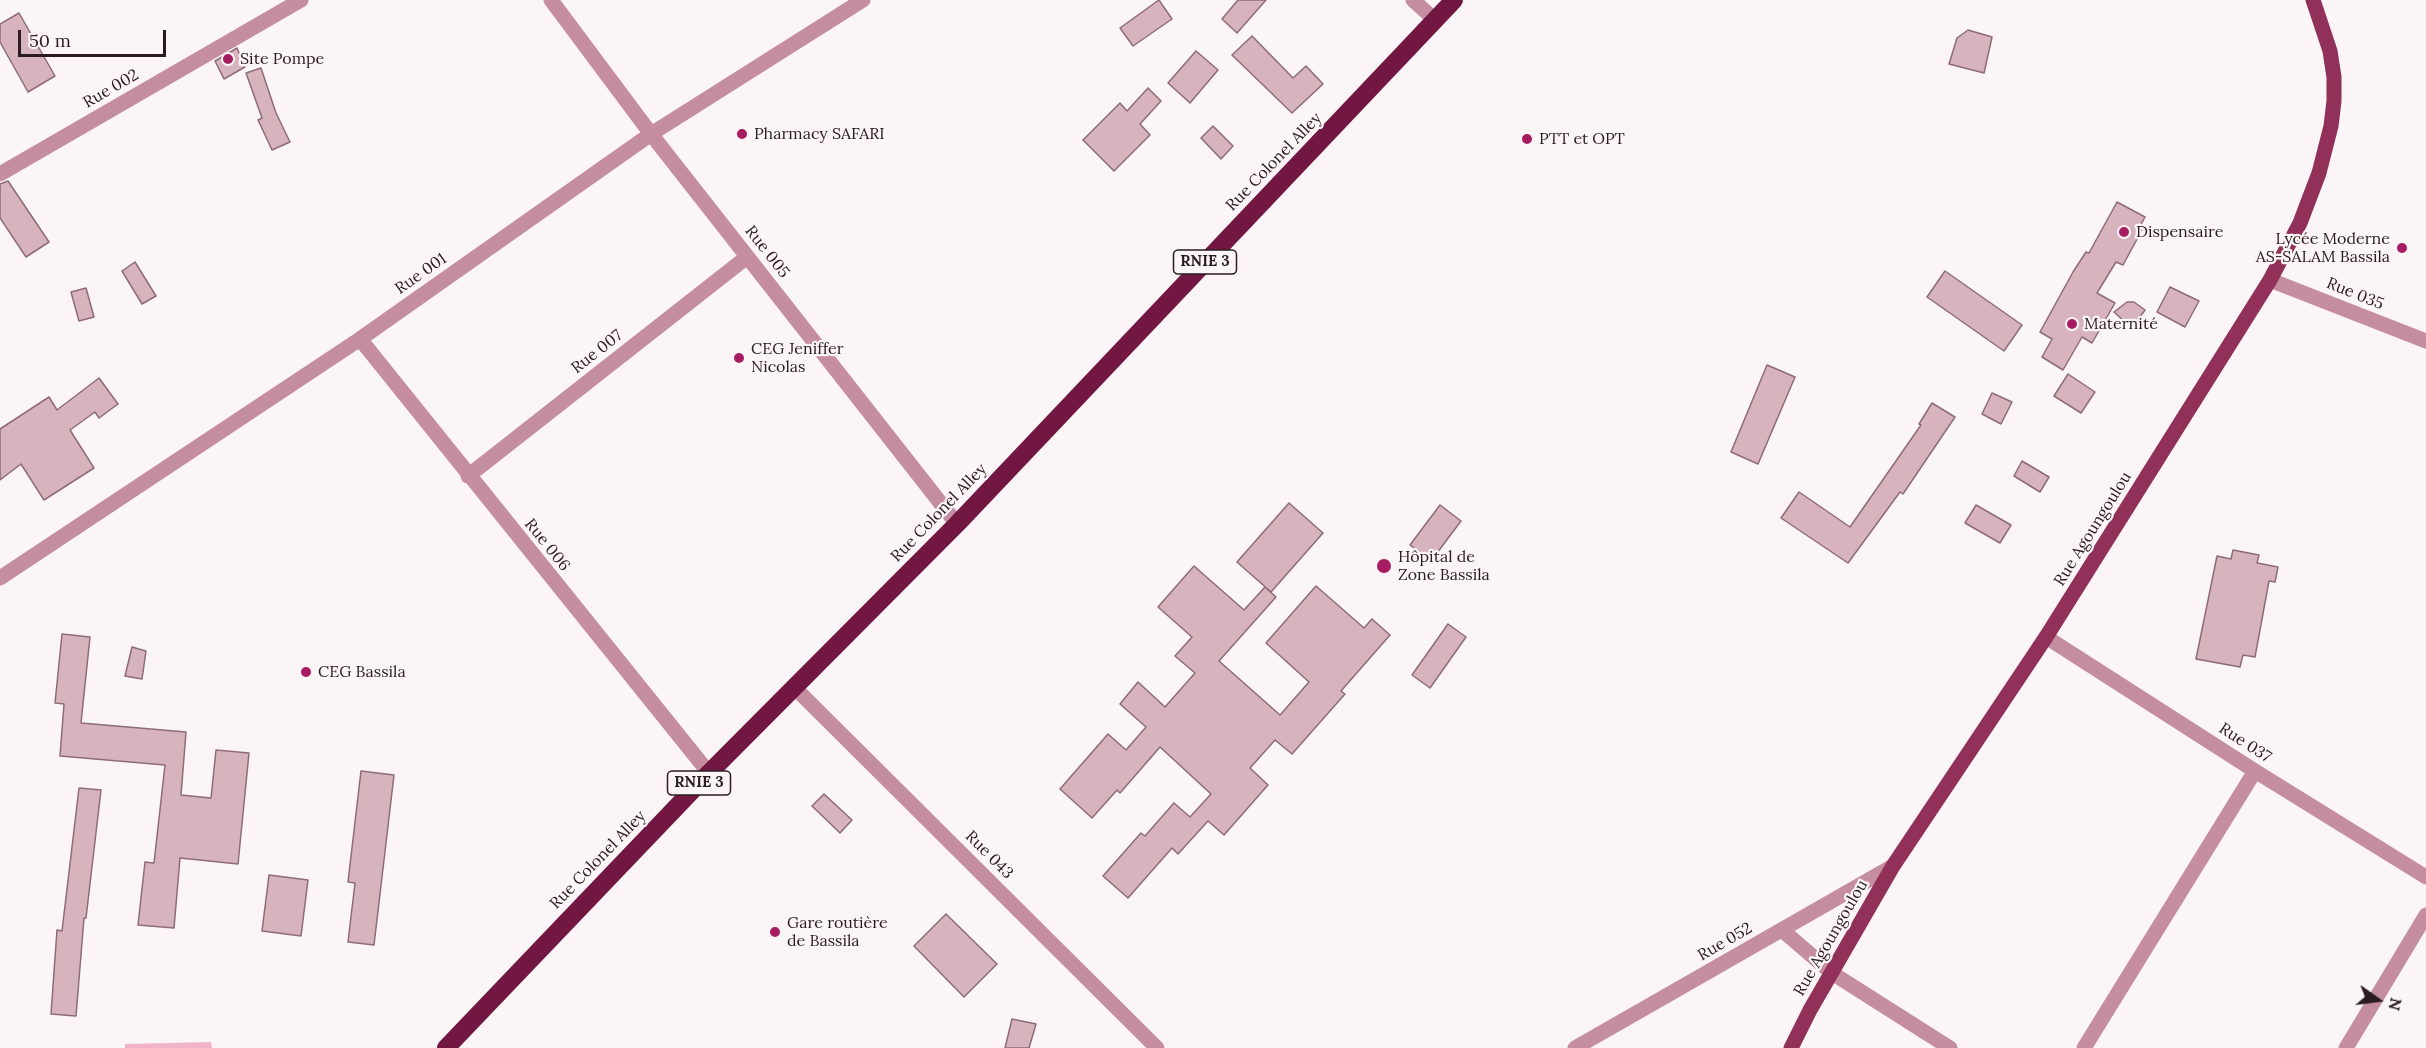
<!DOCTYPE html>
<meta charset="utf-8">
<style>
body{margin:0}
#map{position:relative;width:2426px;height:1048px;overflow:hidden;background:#fcf5f7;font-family:Lora,serif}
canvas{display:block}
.north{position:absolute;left:2348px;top:970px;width:60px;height:60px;-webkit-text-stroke:4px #fcf5f7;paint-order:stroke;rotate:104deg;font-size:16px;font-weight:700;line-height:24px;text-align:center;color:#2a1c21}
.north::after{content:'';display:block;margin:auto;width:21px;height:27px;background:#2a1c21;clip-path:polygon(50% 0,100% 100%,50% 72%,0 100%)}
.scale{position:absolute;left:18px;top:30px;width:148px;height:27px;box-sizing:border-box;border:3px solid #2a1c21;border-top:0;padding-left:8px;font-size:18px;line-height:21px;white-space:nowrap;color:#2a1c21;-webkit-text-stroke:4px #fcf5f7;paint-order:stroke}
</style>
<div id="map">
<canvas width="2426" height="1048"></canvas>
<div class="north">N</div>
<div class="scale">50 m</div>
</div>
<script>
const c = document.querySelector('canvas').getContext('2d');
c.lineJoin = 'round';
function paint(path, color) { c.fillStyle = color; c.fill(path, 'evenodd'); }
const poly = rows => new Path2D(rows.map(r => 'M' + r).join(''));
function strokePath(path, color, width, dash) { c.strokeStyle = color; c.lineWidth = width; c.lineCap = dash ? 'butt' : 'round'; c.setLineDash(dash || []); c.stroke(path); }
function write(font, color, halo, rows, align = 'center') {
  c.font = font + ' Lora,serif'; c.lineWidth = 4.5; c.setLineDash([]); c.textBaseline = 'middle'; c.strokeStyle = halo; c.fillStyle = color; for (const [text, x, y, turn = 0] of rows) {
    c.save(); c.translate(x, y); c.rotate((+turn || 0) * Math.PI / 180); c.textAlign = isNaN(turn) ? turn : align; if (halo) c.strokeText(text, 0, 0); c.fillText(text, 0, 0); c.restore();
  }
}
const green = poly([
 [211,1042,212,1048,125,1048,125,1044]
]);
const building = poly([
 [1159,0,1172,19,1133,46,1120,28,1159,0],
 [1238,0,1266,0,1237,33,1222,19,1238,0],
 [19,13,55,76,28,92,0,42,0,24,19,13],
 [1968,30,1992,37,1984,73,1949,64,1957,38,1968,30],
 [1252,36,1293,78,1306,66,1323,84,1292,113,1232,55,1252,36],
 [237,48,245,67,224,79,215,61,237,48],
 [1196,51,1218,70,1190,103,1168,83,1196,51],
 [261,68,276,113,290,142,272,150,258,120,262,118,246,73,261,68],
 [1148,88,1161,101,1140,124,1150,135,1114,171,1083,140,1120,103,1127,111,1148,88],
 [1213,126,1233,146,1221,159,1201,138,1213,126],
 [8,181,49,242,26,257,0,218,0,184,8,181],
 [2117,202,2145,217,2139,228,2142,230,2123,265,2116,262,2097,293,2115,303,2092,343,2082,337,2063,370,2042,357,2052,339,2040,332,2073,272,2086,252,2089,253,2117,202],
 [135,262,156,296,142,304,122,271,135,262],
 [1945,271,2022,325,2004,351,1927,297,1945,271],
 [2170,287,2199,301,2185,327,2157,312,2170,287],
 [86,288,94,317,79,321,71,292,86,288],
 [2127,302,2134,302,2145,310,2137,321,2132,323,2126,323,2114,312,2127,302],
 [1767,365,1795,377,1758,464,1731,452,1767,365],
 [2068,374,2095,392,2081,413,2054,396,2068,374],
 [99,378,118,404,99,418,95,412,70,430,94,468,44,500,21,464,0,480,0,429,49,397,57,410,99,378],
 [1992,393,2012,402,2001,424,1982,414,1992,393],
 [1932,403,1955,417,1903,494,1900,492,1848,563,1781,518,1799,492,1850,527,1921,425,1919,424,1932,403],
 [2022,461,2049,477,2040,492,2014,476,2022,461],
 [1289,503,1323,533,1271,592,1237,562,1289,503],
 [1440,505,1461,521,1431,561,1410,545,1440,505],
 [1976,505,2011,525,2000,543,1965,523,1976,505],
 [2233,550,2259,555,2257,563,2278,567,2275,582,2269,581,2255,657,2243,655,2240,667,2196,659,2217,556,2231,559,2233,550],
 [1194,566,1244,610,1265,587,1276,597,1219,661,1280,715,1309,682,1266,643,1316,586,1364,628,1372,619,1390,635,1341,691,1345,694,1292,754,1275,740,1250,768,1268,785,1224,835,1208,821,1178,854,1172,848,1128,898,1103,876,1141,833,1145,836,1174,803,1190,817,1211,794,1160,747,1120,793,1117,790,1092,818,1060,789,1108,734,1126,750,1146,727,1120,704,1138,682,1165,707,1195,673,1175,656,1192,637,1158,607,1194,566],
 [1448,624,1466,637,1430,688,1412,675,1448,624],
 [62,634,90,637,81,723,186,732,181,795,211,798,216,750,249,753,238,864,180,858,174,928,138,925,145,862,154,863,165,765,60,756,64,704,55,703,62,634],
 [132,647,146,651,142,679,125,676,132,647],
 [361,771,394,775,374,945,348,942,355,883,348,882,361,771],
 [79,788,101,790,86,918,84,918,76,1016,51,1014,57,930,62,931,79,788],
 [824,794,852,820,840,833,812,806,824,794],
 [269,875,308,880,301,936,262,931,269,875],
 [946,914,997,964,964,997,914,946,946,914],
 [1012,1019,1036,1024,1029,1048,1005,1048,1012,1019]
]);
const minor = poly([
 [551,0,651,134,957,524],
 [1413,0,1435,20],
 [0,174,301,0],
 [2270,280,2426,341],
 [360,339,709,773],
 [468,476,747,257],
 [0,578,360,339,651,134,863,0],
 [2046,637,2255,771,2426,877],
 [795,688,1157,1048],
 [1782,930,1832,973,1950,1048],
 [1575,1048,1893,866],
 [2084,1048,2255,771],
 [2346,1048,2426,915]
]);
const major = poly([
 [1791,1048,1810,1010,1893,866,2046,637,2270,280,2300,223,2319,173,2331,126,2334,101,2334,77,2330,51,2313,0]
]);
const highway = poly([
 [446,1048,709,773,957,524,1454,0]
]);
const markers = [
 [228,59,6,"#a71c60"],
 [742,134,6,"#a71c60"],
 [1527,139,6,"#a71c60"],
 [2124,232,6,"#a71c60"],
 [2402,248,6,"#a71c60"],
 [2072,324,6,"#a71c60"],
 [739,358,6,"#a71c60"],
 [1384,566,8,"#a71c60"],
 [306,672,6,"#a71c60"],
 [775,932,6,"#a71c60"]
];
const shields = [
 [1205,262,63],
 [699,783,63]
];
const shieldNames = [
 ["RNIE 3",1205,262],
 ["RNIE 3",699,783]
];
const poiNames = [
 ["Site Pompe",240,59],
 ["Pharmacy SAFARI",754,134],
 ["PTT et OPT",1539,139],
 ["Dispensaire",2136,232],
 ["Lycée Moderne",2390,239,"right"],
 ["AS-SALAM Bassila",2390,257,"right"],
 ["Maternité",2084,324],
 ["CEG Jeniffer",751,349],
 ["Nicolas",751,367],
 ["Hôpital de",1398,557],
 ["Zone Bassila",1398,575],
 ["CEG Bassila",318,672],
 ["Gare routière",787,923],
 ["de Bassila",787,941]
];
const streetNames = [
 ["Rue 002",111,89,-30],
 ["Rue Colonel Alley",1274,162,-46],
 ["Rue 005",767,252,52],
 ["Rue 001",421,274,-35],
 ["Rue 035",2355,294,22],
 ["Rue 007",597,352,-38],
 ["Rue Colonel Alley",939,513,-46],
 ["Rue Agoungoulou",2093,529,-58],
 ["Rue 006",547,545,51],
 ["Rue 037",2245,743,33],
 ["Rue 043",989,855,45],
 ["Rue Colonel Alley",598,860,-46],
 ["Rue Agoungoulou",1831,938,-60],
 ["Rue 052",1725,942,-30]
];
paint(green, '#f0b3c7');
paint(building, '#d7b3be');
strokePath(building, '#8d6c77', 1.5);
strokePath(minor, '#c58da0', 15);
strokePath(major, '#913059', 15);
strokePath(highway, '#711741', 18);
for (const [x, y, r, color] of markers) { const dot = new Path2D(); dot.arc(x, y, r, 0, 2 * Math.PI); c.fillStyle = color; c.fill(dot); strokePath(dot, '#fcf5f7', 2); }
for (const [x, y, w] of shields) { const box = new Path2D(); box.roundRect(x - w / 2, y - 12, w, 24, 4.5); c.fillStyle = '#fcf5f7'; c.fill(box); strokePath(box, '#2a1c21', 1.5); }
write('bold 15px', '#2a1c21', null, shieldNames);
write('16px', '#2a1c21', '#fcf5f7', poiNames, 'left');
write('16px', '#2a1c21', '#fcf5f7', streetNames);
</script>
